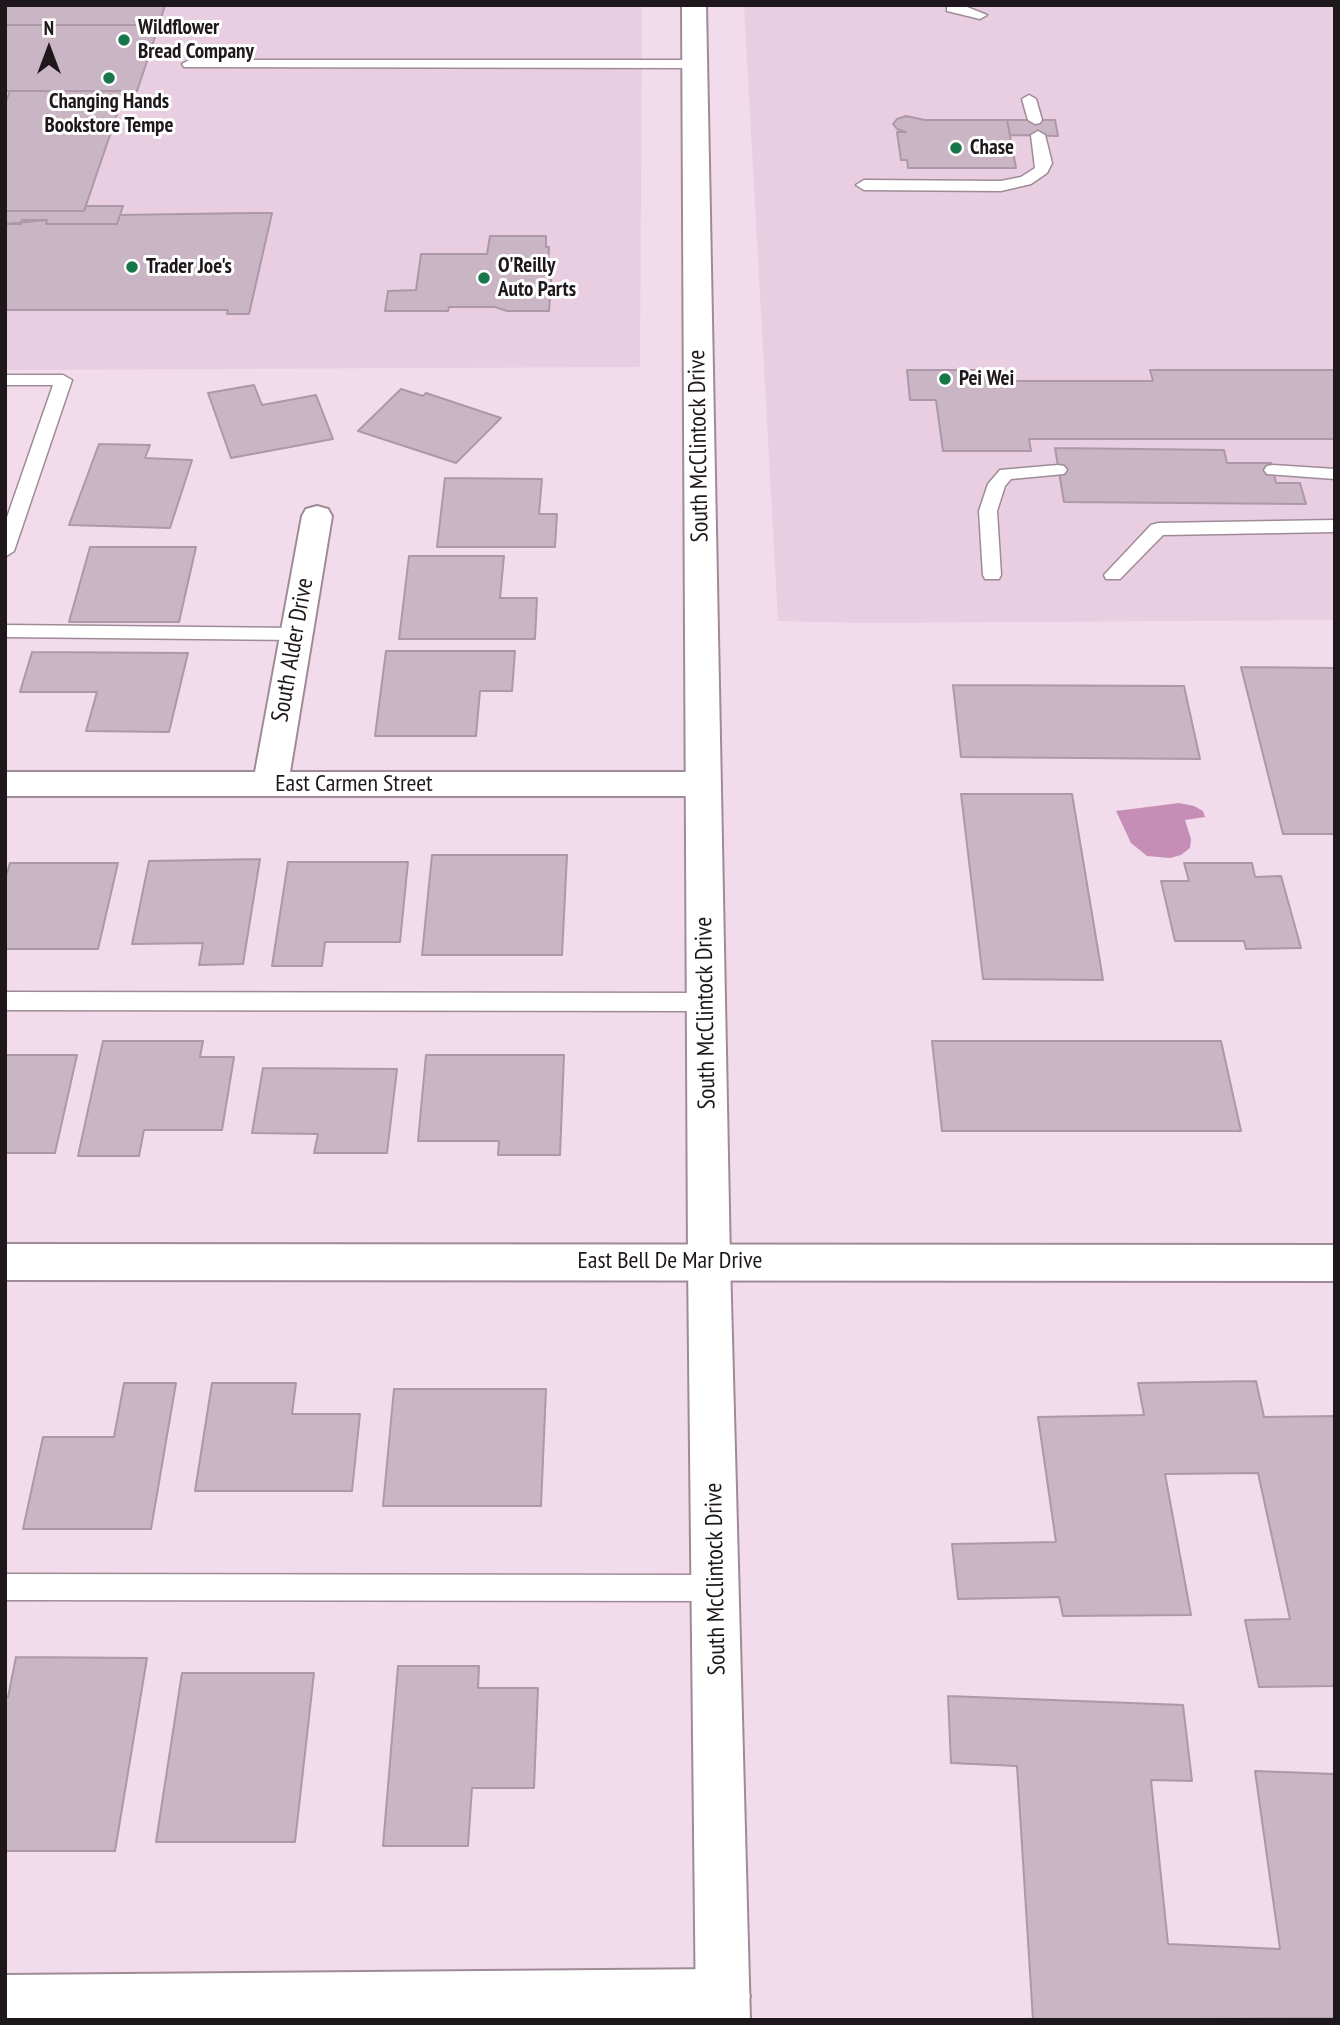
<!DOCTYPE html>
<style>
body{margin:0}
#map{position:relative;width:1340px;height:2025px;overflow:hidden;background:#f2dceb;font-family:"PT Sans Narrow",sans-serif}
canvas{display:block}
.frame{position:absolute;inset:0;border:7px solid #1e171c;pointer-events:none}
.north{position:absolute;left:14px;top:14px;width:70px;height:70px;-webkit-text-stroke:5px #fff;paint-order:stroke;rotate:0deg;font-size:19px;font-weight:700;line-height:28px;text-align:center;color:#1e171c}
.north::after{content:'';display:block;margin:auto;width:24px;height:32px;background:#1e171c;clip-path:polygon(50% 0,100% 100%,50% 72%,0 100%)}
</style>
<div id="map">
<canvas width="1340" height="2025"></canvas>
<div class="frame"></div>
<div class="north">N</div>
</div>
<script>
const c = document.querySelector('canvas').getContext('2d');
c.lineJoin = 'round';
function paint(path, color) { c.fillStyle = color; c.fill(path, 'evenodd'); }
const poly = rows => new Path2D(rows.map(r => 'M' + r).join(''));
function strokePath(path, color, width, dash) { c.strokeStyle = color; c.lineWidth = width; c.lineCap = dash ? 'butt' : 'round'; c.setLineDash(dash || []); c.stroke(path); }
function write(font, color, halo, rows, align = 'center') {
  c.font = font + ' "PT Sans Narrow",sans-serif'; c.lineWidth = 6; c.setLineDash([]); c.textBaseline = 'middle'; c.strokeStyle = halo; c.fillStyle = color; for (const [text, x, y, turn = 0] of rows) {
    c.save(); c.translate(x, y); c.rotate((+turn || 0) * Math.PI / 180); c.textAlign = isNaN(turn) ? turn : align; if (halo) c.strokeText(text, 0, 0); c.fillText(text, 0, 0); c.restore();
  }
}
const built = poly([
 [5,5,642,5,640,367,5,370],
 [744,5,1335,5,1335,620,866,623,778,621]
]);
const water = poly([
 [1179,803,1194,806,1203,811,1205,817,1185,820,1191,839,1190,848,1181,855,1170,858,1147,856,1131,843,1116,811]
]);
const building = poly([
 [5,5,165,5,159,25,5,25,5,5],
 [5,25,159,25,137,91,5,91,5,25],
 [10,91,125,91,84,211,5,211,5,104,10,91],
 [906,116,925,120,1007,120,1016,168,908,168,907,160,901,160,897,132,906,132,897,129,893,124,897,119,906,116],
 [1007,120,1055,120,1058,136,1010,135,1007,120],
 [86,206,123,206,117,224,46,224,47,220,5,224,5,211,84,211,86,206],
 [251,213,272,213,249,314,227,314,228,310,5,310,5,224,21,224,22,220,47,220,46,224,117,224,120,215,251,213],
 [490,236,546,236,546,247,549,247,548,266,552,266,549,311,507,311,495,307,449,307,448,311,385,311,388,291,416,290,421,254,487,254,490,236],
 [907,370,988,370,990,381,1153,381,1150,370,1335,370,1335,439,1029,439,1031,451,943,451,936,400,910,400,907,370],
 [254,385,262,405,316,395,333,439,231,458,208,393,254,385],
 [401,389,423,396,426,393,501,418,456,463,358,431,401,389],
 [99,444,150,445,145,458,192,460,170,528,69,525,99,444],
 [1055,448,1224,450,1227,463,1271,463,1276,483,1300,483,1306,504,1064,502,1055,448],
 [445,478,542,479,539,514,557,514,555,547,437,547,445,478],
 [90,547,196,547,179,622,69,622,90,547],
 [409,556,504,556,500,598,537,598,535,639,399,639,409,556],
 [386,651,515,651,512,691,480,691,476,736,375,736,386,651],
 [32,652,188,653,169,732,86,731,97,692,20,692,32,652],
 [1241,667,1335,668,1335,834,1283,834,1241,667],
 [953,685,1184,686,1200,759,961,757,953,685],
 [961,794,1072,794,1103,980,983,979,961,794],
 [432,855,567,855,562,955,422,955,432,855],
 [260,859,243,964,199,965,203,943,132,944,149,861,260,859],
 [288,862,408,862,400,942,325,942,322,966,272,966,288,862],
 [10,863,118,863,98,949,5,949,5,879,10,863],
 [1184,863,1252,863,1255,877,1281,876,1301,948,1246,949,1244,941,1175,941,1161,881,1189,881,1184,863],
 [103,1041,203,1041,200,1057,234,1057,222,1130,144,1130,139,1156,78,1156,103,1041],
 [932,1041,1221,1041,1241,1131,942,1131,932,1041],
 [5,1055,77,1055,55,1153,5,1153,5,1055],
 [426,1055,564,1055,560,1155,498,1155,499,1141,418,1141,426,1055],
 [263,1068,397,1069,387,1153,314,1153,318,1134,252,1133,263,1068],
 [1256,1381,1264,1417,1335,1416,1335,1686,1259,1687,1245,1620,1290,1619,1258,1473,1165,1474,1191,1615,1063,1616,1059,1597,958,1599,952,1544,1056,1542,1038,1417,1144,1415,1138,1383,1256,1381],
 [124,1383,176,1383,151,1529,23,1529,43,1437,114,1437,124,1383],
 [212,1383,296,1383,292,1414,360,1414,352,1491,195,1491,212,1383],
 [394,1389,546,1389,541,1506,383,1506,394,1389],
 [16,1657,147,1658,115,1851,5,1851,5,1697,8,1697,16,1657],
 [398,1666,479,1666,478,1688,538,1688,534,1788,472,1788,468,1846,383,1846,398,1666],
 [182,1673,314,1673,295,1842,156,1842,182,1673],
 [948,1696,1183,1705,1192,1781,1151,1780,1168,1944,1280,1949,1255,1771,1335,1774,1335,2018,1033,2020,1017,1766,951,1763,948,1696]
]);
const lane = poly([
 [947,5,962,5,987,15,980,19,947,11,947,5],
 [189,60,694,60,701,64,694,68,184,67,182,64,189,60],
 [1029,95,1036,99,1042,120,1040,123,1035,124,1028,120,1022,99,1029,95],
 [1038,131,1045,135,1052,163,1047,173,1031,184,1001,191,864,190,856,185,864,180,1001,181,1021,177,1035,168,1031,135,1038,131],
 [5,375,63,375,72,380,14,551,5,557,5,523,53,385,5,385,5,375],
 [1058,465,1064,466,1067,470,1064,474,1011,479,1005,486,997,511,1001,575,999,579,985,579,983,575,979,511,988,484,1000,470,1058,465],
 [1273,465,1335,469,1335,479,1267,474,1264,470,1267,466,1273,465],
 [1335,520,1335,532,1163,535,1120,579,1106,579,1104,575,1151,525,1158,523,1335,520],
 [5,625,296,628,303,629,306,634,303,639,296,640,5,637,5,625],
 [5,992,706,993,714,996,717,1002,714,1008,706,1011,5,1010,5,992],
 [5,1574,716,1575,726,1579,730,1588,726,1597,716,1601,5,1600,5,1574]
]);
const street = poly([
 [317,506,328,509,332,516,290,772,703,772,715,775,721,784,715,793,703,796,5,796,5,772,255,772,302,516,306,509,317,506],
 [5,1244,1335,1245,1335,1281,5,1280,5,1244],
 [723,1969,742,1977,750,1996,742,2015,730,2020,5,2020,5,1975,723,1969]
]);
const secondary = poly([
 [682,5,706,5,730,1261,750,2020,696,2020,688,1261,682,5]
]);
const markers = [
 [124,40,7,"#19764b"],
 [109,78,7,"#19764b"],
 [956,148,7,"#19764b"],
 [132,267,7,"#19764b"],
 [484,278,7,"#19764b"],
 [945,379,7,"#19764b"]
];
const farPoinames = [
 ["Wildflower",138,28],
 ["Bread Company",138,52],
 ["Changing Hands",109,102,"center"],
 ["Bookstore Tempe",109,126,"center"],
 ["Chase",970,148],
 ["O'Reilly",498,266],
 ["Auto Parts",498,290],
 ["Trader Joe's",146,267],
 ["Pei Wei",959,379]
];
const streetNames = [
 ["South McClintock Drive",699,446,-91],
 ["South Alder Drive",293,650,-80],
 ["East Carmen Street",354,784],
 ["South McClintock Drive",706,1013,-91],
 ["East Bell De Mar Drive",670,1261],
 ["South McClintock Drive",716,1579,-91]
];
paint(built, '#e9cde0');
paint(water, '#c68eb6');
paint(building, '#c9b5c3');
strokePath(building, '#ac98a6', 2);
strokePath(lane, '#9f8b98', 3);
strokePath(street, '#9f8b98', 4);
strokePath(secondary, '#9f8b98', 4);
paint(lane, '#fff');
paint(street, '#fff');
paint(secondary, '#fff');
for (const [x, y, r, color] of markers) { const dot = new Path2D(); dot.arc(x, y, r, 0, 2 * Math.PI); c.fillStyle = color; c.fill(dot); strokePath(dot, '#fff', 2.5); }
write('bold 21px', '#1e171c', '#fff', farPoinames, 'left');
write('24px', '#1e171c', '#fff', streetNames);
</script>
